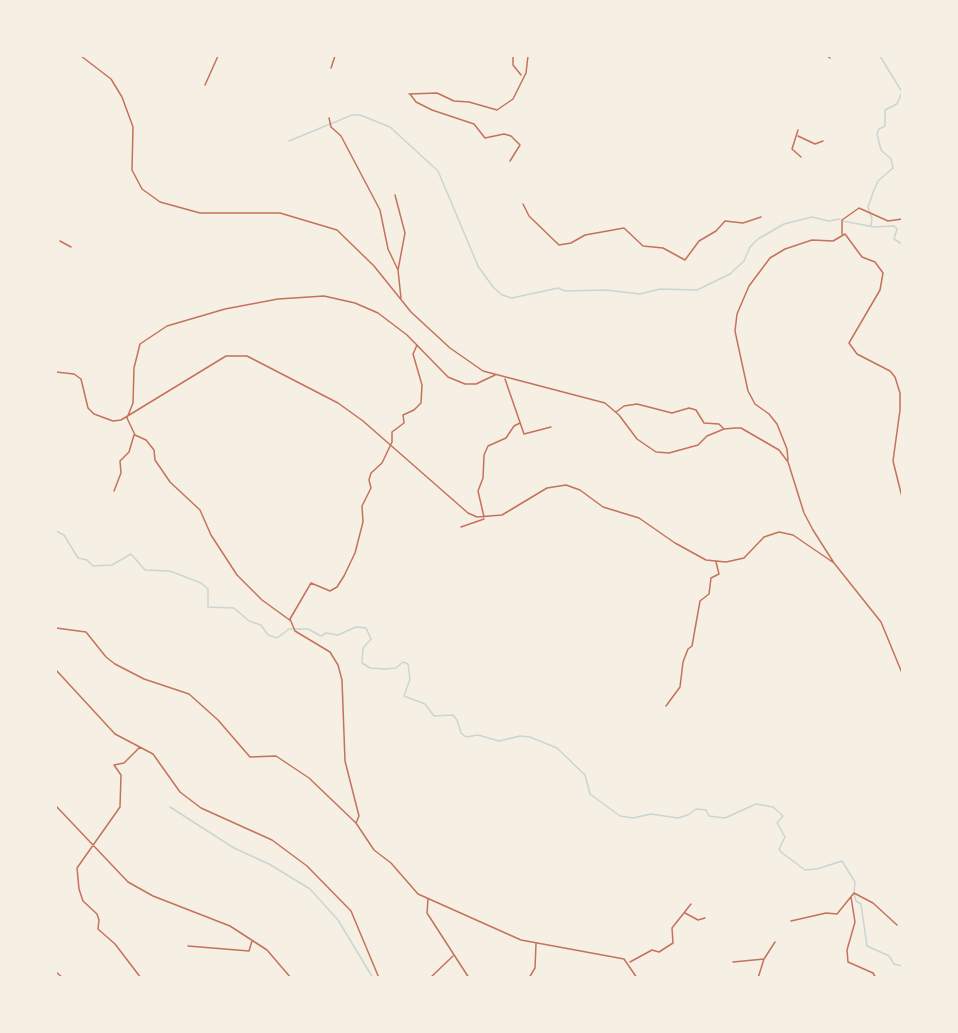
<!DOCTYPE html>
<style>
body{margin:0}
#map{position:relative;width:958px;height:1033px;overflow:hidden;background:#f6efe4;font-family:Helvetica,sans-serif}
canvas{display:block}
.frame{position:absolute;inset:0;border:57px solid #f6efe4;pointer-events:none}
</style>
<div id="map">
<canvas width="958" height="1033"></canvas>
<div class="frame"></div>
</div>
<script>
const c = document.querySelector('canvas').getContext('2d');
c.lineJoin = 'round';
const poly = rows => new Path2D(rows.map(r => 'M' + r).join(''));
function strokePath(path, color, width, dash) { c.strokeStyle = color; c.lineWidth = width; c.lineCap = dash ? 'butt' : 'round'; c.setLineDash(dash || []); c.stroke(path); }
const stream = poly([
 [289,141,352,115,360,115,390,127,438,171,478,266,493,287,502,295,512,298,558,288,565,291,606,290,640,294,660,289,697,290,730,274,744,261,750,247,758,239,784,224,812,217,829,221,840,219],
 [843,221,874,227,894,226,897,229,894,239,902,244],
 [871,226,872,219,868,207,874,190,878,181,893,168,891,159,881,150,877,134,879,129,885,126,885,110,897,104,902,92,880,56],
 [56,531,64,535,78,558,87,560,93,566,112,565,131,554,145,570,170,571,201,583,208,589,208,607,234,608,249,621,261,625,268,635,277,638,289,629,308,629,321,636,326,633,338,635,356,627,366,628,371,639,363,648,362,663,370,668,386,669,396,668,403,662,408,664,410,679,404,696,425,704,434,716,453,715,457,720,461,733,466,737,478,735,499,741,520,736,530,737,557,748,585,775,590,794,620,816,633,818,651,814,678,818,688,815,696,809,706,810,709,816,725,818,756,804,773,807,783,816,777,823,785,837,779,849,781,852,805,870,817,869,842,861,855,882,854,893,856,901,861,904,867,946,889,956,894,964,902,966],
 [170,807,234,848,269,864,310,889,338,920,373,978]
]);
const minor = poly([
 [81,56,111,79,122,97,133,127,132,170,142,189,160,202,200,213,280,213,337,230,374,266,411,312,450,348,483,371,605,403,619,415,637,439,656,452,669,453,698,445,707,436,724,429,735,428,741,428,779,450,788,462,804,513,813,530,834,563,881,622,902,673],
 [513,56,513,65,521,75],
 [827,56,830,58],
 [331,68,335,56],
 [205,85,218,56],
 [409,94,437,93,454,101,469,102,497,110,513,99,526,73,528,56],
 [410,94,416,102,432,110,474,124,485,138,504,134,511,136,520,145,510,161],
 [329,118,331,127,341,136,380,210,388,249,398,270,401,298],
 [798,130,792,149,801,157],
 [798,136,815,144,823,141],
 [395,195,405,233,398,270],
 [523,204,529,216,559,245,571,243,585,235,624,228,643,246,663,248,685,260,699,241,716,231,725,221,743,223,761,217],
 [842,234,842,220,859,208,888,221,902,219],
 [60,241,71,247],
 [56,372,74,374,81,379,88,408,94,414,113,421,121,420,226,356,247,356,338,403,363,421,468,513,477,517,502,515,547,488,566,485,580,490,603,507,639,518,675,543,706,560,726,562,744,558,764,537,779,532,793,535,834,563],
 [505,379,524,434,551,427],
 [616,412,624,406,637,404,672,413,689,408,696,410,704,423,719,424,723,428],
 [788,460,787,449,777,424,769,414,755,404,748,391,735,331,737,314,749,286,770,258,785,249,812,240,833,241,845,234,862,257,875,262,883,273,880,290,849,343,857,354,890,371,895,377,900,393,900,410,893,461,902,497],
 [114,491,121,473,120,461,129,452,134,435],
 [484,517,478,491,483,478,484,455,488,446,506,438,514,426,520,423],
 [461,527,484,519],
 [291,621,262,600,237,575,211,535,200,510,170,482,155,460,154,450,146,440,135,435,127,418,133,403,134,368,140,344,167,326,225,309,278,299,324,296,355,303,378,313,407,335,448,377,465,384,476,384,495,375],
 [56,628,86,632,106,657,115,664,144,679,189,694,218,720,250,757,276,756,309,778,356,823,374,850,391,863,418,894,521,940,624,959,637,978],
 [56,670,115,734,153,754,180,792,201,808,272,840,307,866,351,911,379,978],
 [666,706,680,687,683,662,688,649,692,646,700,601,709,594,711,578,719,574,716,562],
 [140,747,124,763,114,765,121,775,120,807,77,868,79,889,83,901,97,914,99,920,98,929,115,944,141,978],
 [56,806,128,882,153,896,230,926,267,950,291,978],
 [356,823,359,816,345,761,342,680,338,665,330,652,295,631,290,619,311,583,330,591,337,587,344,576,355,553,363,522,362,506,371,488,369,480,371,473,382,463,392,442,392,432,404,423,403,415,414,410,421,403,422,385,413,354,417,345],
 [851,897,855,922,847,950,848,962,873,973,876,978],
 [428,899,427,913,469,978],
 [685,913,698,920,705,918],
 [791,921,826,913,837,914,854,893,873,903,897,925],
 [188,946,249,951,252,941],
 [630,962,652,950,659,952,673,943,672,928,691,904],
 [733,962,764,959,775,942],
 [56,972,63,978],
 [430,978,453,956],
 [529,978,535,968,536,944],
 [758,978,764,959]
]);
strokePath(stream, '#c9d6d2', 1.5);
strokePath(minor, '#c5725c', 1.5);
</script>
